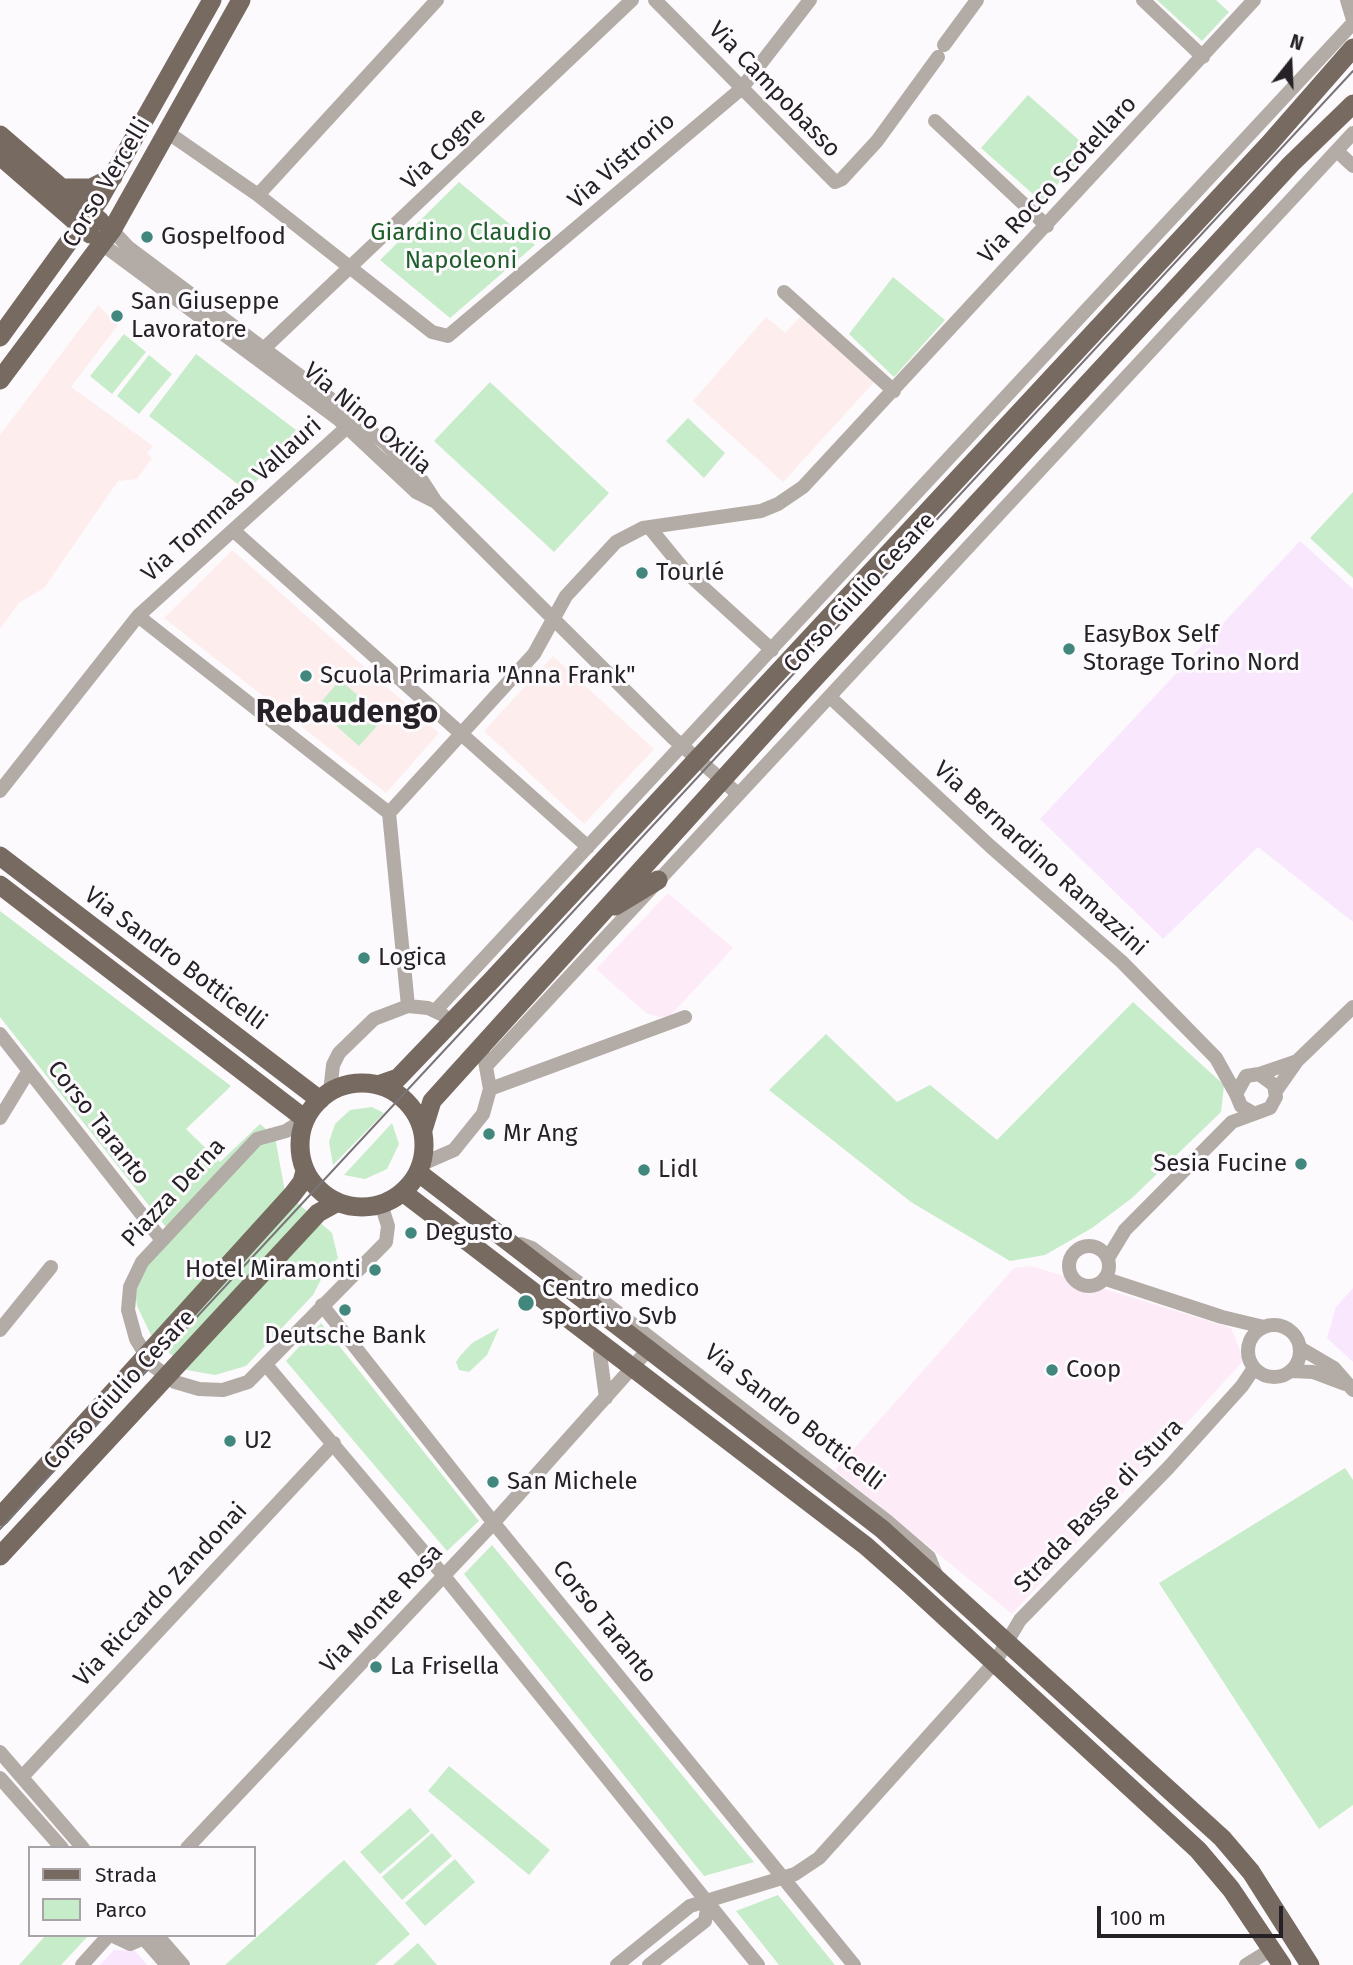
<!DOCTYPE html>
<meta charset="utf-8">
<style>
body{margin:0}
#map{position:relative;width:1353px;height:1965px;overflow:hidden;background:#fdfafd;font-family:"Fira Sans",sans-serif}
canvas{display:block}
.legend{position:absolute;left:28px;top:1846px;width:228px;height:91px;box-sizing:border-box;background:#fdfafd;border:2px solid #a7a3a7;margin:0;padding:9px 12px;list-style:none;font-size:21px;color:#252126}
.legend li{display:flex;align-items:center;gap:14px;height:35px}
.legend b{width:35px;border:2px solid #a7a3a7}
.north{position:absolute;left:1255px;top:28px;width:70px;height:70px;-webkit-text-stroke:5px #fdfafd;paint-order:stroke;rotate:18deg;font-size:19px;font-weight:700;line-height:28px;text-align:center;color:#252126}
.north::after{content:'';display:block;margin:auto;width:24px;height:32px;background:#252126;clip-path:polygon(50% 0,100% 100%,50% 72%,0 100%)}
.scale{position:absolute;left:1097px;top:1906px;width:186px;height:32px;box-sizing:border-box;border:4px solid #252126;border-top:0;padding-left:9px;font-size:21px;line-height:24px;white-space:nowrap;color:#252126;-webkit-text-stroke:5px #fdfafd;paint-order:stroke}
</style>
<div id="map">
<canvas width="1353" height="1965"></canvas>
<ul class="legend">
<li><b style="height:9px;background:#776a61"></b>Strada</li>
<li><b style="height:19px;background:#c6ecc9"></b>Parco</li>
</ul>
<div class="north">N</div>
<div class="scale">100 m</div>
</div>
<script>
const c = document.querySelector('canvas').getContext('2d');
c.lineJoin = 'round';
function paint(path, color) { c.fillStyle = color; c.fill(path, 'evenodd'); }
const poly = rows => new Path2D(rows.map(r => 'M' + r).join(''));
function strokePath(path, color, width, dash) { c.strokeStyle = color; c.lineWidth = width; c.lineCap = dash ? 'butt' : 'round'; c.setLineDash(dash || []); c.stroke(path); }
function write(font, color, halo, rows, align = 'center') {
  c.font = font + ' "Fira Sans",sans-serif'; c.lineWidth = 6; c.setLineDash([]); c.textBaseline = 'middle'; c.strokeStyle = halo; c.fillStyle = color; for (const [text, x, y, turn = 0] of rows) {
    c.save(); c.translate(x, y); c.rotate((+turn || 0) * Math.PI / 180); c.textAlign = isNaN(turn) ? turn : align; if (halo) c.strokeText(text, 0, 0); c.fillText(text, 0, 0); c.restore();
  }
}
const commercial = poly([
 [668,893,733,948,670,1016,659,1017,646,1013,596,969],
 [1031,1266,1231,1328,1244,1360,1012,1614,835,1470,1014,1268]
]);
const built = poly([
 [1300,541,1353,589,1353,922,1258,847,1163,939,1040,819],
 [1353,1288,1353,1362,1327,1338,1336,1307],
 [114,1950,135,1951,147,1965,100,1965]
]);
const education = poly([
 [98,305,118,325,71,387,153,446,147,453,152,458,137,479,118,481,44,588,19,603,0,629,0,435],
 [803,314,875,381,783,482,693,401,766,317,785,333],
 [232,550,439,733,386,793,164,618],
 [553,656,654,749,584,824,484,731]
]);
const green = poly([
 [1157,0,1216,0,1229,12,1202,41],
 [1028,95,1089,149,1042,202,981,148],
 [459,182,535,245,450,318,380,260],
 [893,277,945,320,894,377,849,334],
 [124,334,146,352,112,394,90,376],
 [196,354,296,430,248,492,149,416],
 [149,355,172,374,139,414,117,396],
 [490,382,609,493,554,552,434,441],
 [688,418,725,453,704,478,666,441],
 [1353,492,1353,578,1310,538],
 [340,680,384,718,359,746,316,708],
 [0,911,231,1086,186,1129,220,1162,260,1124,275,1137,285,1192,332,1233,338,1258,325,1272,313,1295,246,1366,215,1375,187,1370,151,1335,137,1306,134,1284,169,1231,0,1017],
 [1133,1002,1224,1085,1221,1112,1132,1198,1092,1228,1045,1255,1010,1261,911,1202,769,1090,826,1034,897,1102,930,1085,997,1140],
 [372,1107,384,1113,333,1165,329,1142,335,1124,350,1110],
 [392,1123,399,1144,387,1169,365,1179,344,1175],
 [321,1323,479,1521,447,1551,286,1361],
 [499,1328,487,1355,469,1372,459,1370,456,1362,460,1356,472,1343],
 [1345,1468,1353,1480,1353,1805,1319,1829,1159,1583],
 [492,1545,754,1862,704,1876,464,1574],
 [449,1766,550,1850,529,1875,428,1791],
 [410,1808,430,1831,380,1874,360,1852],
 [432,1833,452,1856,402,1900,382,1877],
 [455,1859,475,1882,425,1926,405,1903],
 [344,1860,410,1934,375,1965,225,1965],
 [778,1895,835,1965,779,1965,736,1911],
 [46,1935,89,1935,61,1965,19,1965],
 [418,1943,437,1965,393,1965]
]);
const minor = poly([
 [655,0,835,182,842,179,877,141,938,57],
 [1143,0,1203,57],
 [1347,0,1353,20],
 [944,45,977,0],
 [935,121,1047,226],
 [167,132,258,195,432,332,448,336,741,89,810,0],
 [1337,151,1353,166],
 [258,195,437,0],
 [112,230,128,247,343,408,387,445,423,482,436,502,673,738,738,794],
 [102,244,337,418,416,492,434,501],
 [784,292,894,391],
 [255,357,632,0],
 [649,527,685,571,772,650],
 [234,531,588,847],
 [138,616,389,813],
 [831,698,990,846,1122,962,1216,1058,1236,1094],
 [0,791,138,616,356,419],
 [389,813,534,654,566,596,616,542,643,528,761,511,778,504,803,487,1254,0],
 [389,813,408,1006],
 [436,1010,1353,23],
 [0,1034,161,1239],
 [488,1064,1353,133],
 [1259,1074,1297,1061],
 [490,1089,685,1017],
 [1276,1091,1297,1061,1353,1007],
 [330,1092,333,1065,339,1053,374,1019,408,1006,428,1008,443,1015],
 [0,1118,28,1072],
 [305,1119,286,1131,257,1139,142,1262,130,1287,128,1310,136,1339,152,1365,175,1382,199,1389,223,1390,248,1382,386,1242,388,1226,381,1204],
 [422,1164,454,1150,483,1114,490,1089,484,1056],
 [521,1244,532,1248,590,1291,887,1521,929,1557,937,1577],
 '1069 1266a20 20 0 1 1 40 0a20 20 0 1 1-40 0Z',
 [1108,1258,1125,1230,1232,1122,1270,1108,1276,1097,1274,1085,1259,1074,1246,1076,1236,1094,1241,1106,1253,1113],
 [1106,1279,1222,1317,1264,1327],
 [322,1305,493,1522,854,1965],
 '1248 1351a26 26 0 1 1 52 0a26 26 0 1 1-52 0Z',
 [0,1330,51,1267],
 [1300,1348,1334,1368,1353,1390],
 [600,1354,606,1398],
 [267,1366,444,1576,758,1965],
 [1292,1371,1313,1372,1345,1384],
 [0,1752,83,1848],
 [22,1777,334,1443],
 [0,1778,62,1848],
 [187,1848,486,1531,655,1342],
 [111,1935,130,1944,151,1935],
 [157,1935,183,1965],
 [145,1940,167,1965],
 [82,1965,109,1935],
 [617,1965,690,1906,795,1874,819,1858,995,1662,1020,1620,1169,1467,1242,1386,1254,1368],
 [649,1965,705,1921,708,1903],
 [1246,1965,1272,1949]
]);
const major = poly([
 [0,135,100,221],
 [0,156,90,234],
 [62,188,91,188,113,177],
 [0,337,99,200,212,0],
 [0,380,112,230,241,0],
 [0,856,320,1100],
 [0,885,305,1119],
 [615,906,658,880],
 '300 1145a62 62 0 1 1 124 0a62 62 0 1 1-124 0Z',
 [378,1085,398,1078,490,982,1269,144,1353,48],
 [423,1130,432,1101,801,693,1291,164,1353,104],
 [419,1173,882,1529,1222,1838,1251,1872,1310,1965],
 [404,1193,866,1546,909,1584,1198,1850,1231,1889,1282,1965],
 [0,1517,292,1195,302,1182,305,1171],
 [0,1556,318,1213,338,1202]
]);
const tram = poly([
 [0,1529,1353,71]
]);
const markers = [
 [147,237,7,"#41877d"],
 [117,316,7,"#41877d"],
 [642,573,7,"#41877d"],
 [1069,649,7,"#41877d"],
 [306,676,7,"#41877d"],
 [364,958,7,"#41877d"],
 [489,1134,7,"#41877d"],
 [1301,1164,7,"#41877d"],
 [644,1170,7,"#41877d"],
 [411,1233,7,"#41877d"],
 [375,1270,7,"#41877d"],
 [526,1303,9,"#41877d"],
 [345,1310,7,"#41877d"],
 [1052,1370,7,"#41877d"],
 [230,1441,7,"#41877d"],
 [493,1482,7,"#41877d"],
 [376,1667,7,"#41877d"]
];
const streetNames = [
 ["Via Campobasso",774,90,46],
 ["Via Cogne",444,149,-44],
 ["Via Vistrorio",622,161,-41],
 ["Via Rocco Scotellaro",1058,180,-47],
 ["Corso Vercelli",107,183,-59],
 ["Via Nino Oxilia",367,419,40],
 ["Via Tommaso Vallauri",232,500,-42],
 ["Corso Giulio Cesare",860,593,-47],
 ["Via Bernardino Ramazzini",1040,859,42],
 ["Via Sandro Botticelli",175,959,37],
 ["Corso Taranto",98,1123,52],
 ["Piazza Derna",174,1193,-47],
 ["Corso Giulio Cesare",120,1390,-47],
 ["Via Sandro Botticelli",794,1418,38],
 ["Strada Basse di Stura",1099,1506,-46],
 ["Via Riccardo Zandonai",161,1595,-47],
 ["Via Monte Rosa",382,1609,-47],
 ["Corso Taranto",604,1622,51]
];
const parkNames = [
 ["Giardino Claudio",461,233],
 ["Napoleoni",461,261]
];
const poiNames = [
 ["Gospelfood",161,237],
 ["San Giuseppe",131,302],
 ["Lavoratore",131,330],
 ["Tourlé",656,573],
 ["EasyBox Self",1083,635],
 ["Storage Torino Nord",1083,663],
 ["Scuola Primaria \"Anna Frank\"",320,676],
 ["Logica",378,958],
 ["Mr Ang",503,1134],
 ["Sesia Fucine",1287,1164,"right"],
 ["Lidl",658,1170],
 ["Degusto",425,1233],
 ["Hotel Miramonti",361,1270,"right"],
 ["Centro medico",542,1289],
 ["sportivo Svb",542,1317],
 ["Deutsche Bank",345,1336,"center"],
 ["Coop",1066,1370],
 ["U2",244,1441],
 ["San Michele",507,1482],
 ["La Frisella",390,1667]
];
const districtNames = [
 ["Rebaudengo",347,713]
];
paint(commercial, '#fdebf7');
paint(built, '#f9e7fd');
paint(education, '#fdeded');
paint(green, '#c6ecc9');
strokePath(minor, '#b3aba6', 14);
strokePath(major, '#776a61', 19);
strokePath(tram, '#787478', 2);
for (const [x, y, r, color] of markers) { const dot = new Path2D(); dot.arc(x, y, r, 0, 2 * Math.PI); c.fillStyle = color; c.fill(dot); strokePath(dot, '#fdfafd', 2.5); }
write('24px', '#252126', '#fdfafd', streetNames);
write('24px', '#1e5e2b', '#fdfafd', parkNames);
write('24px', '#252126', '#fdfafd', poiNames, 'left');
write('bold 32px', '#252126', '#fdfafd', districtNames);
</script>
